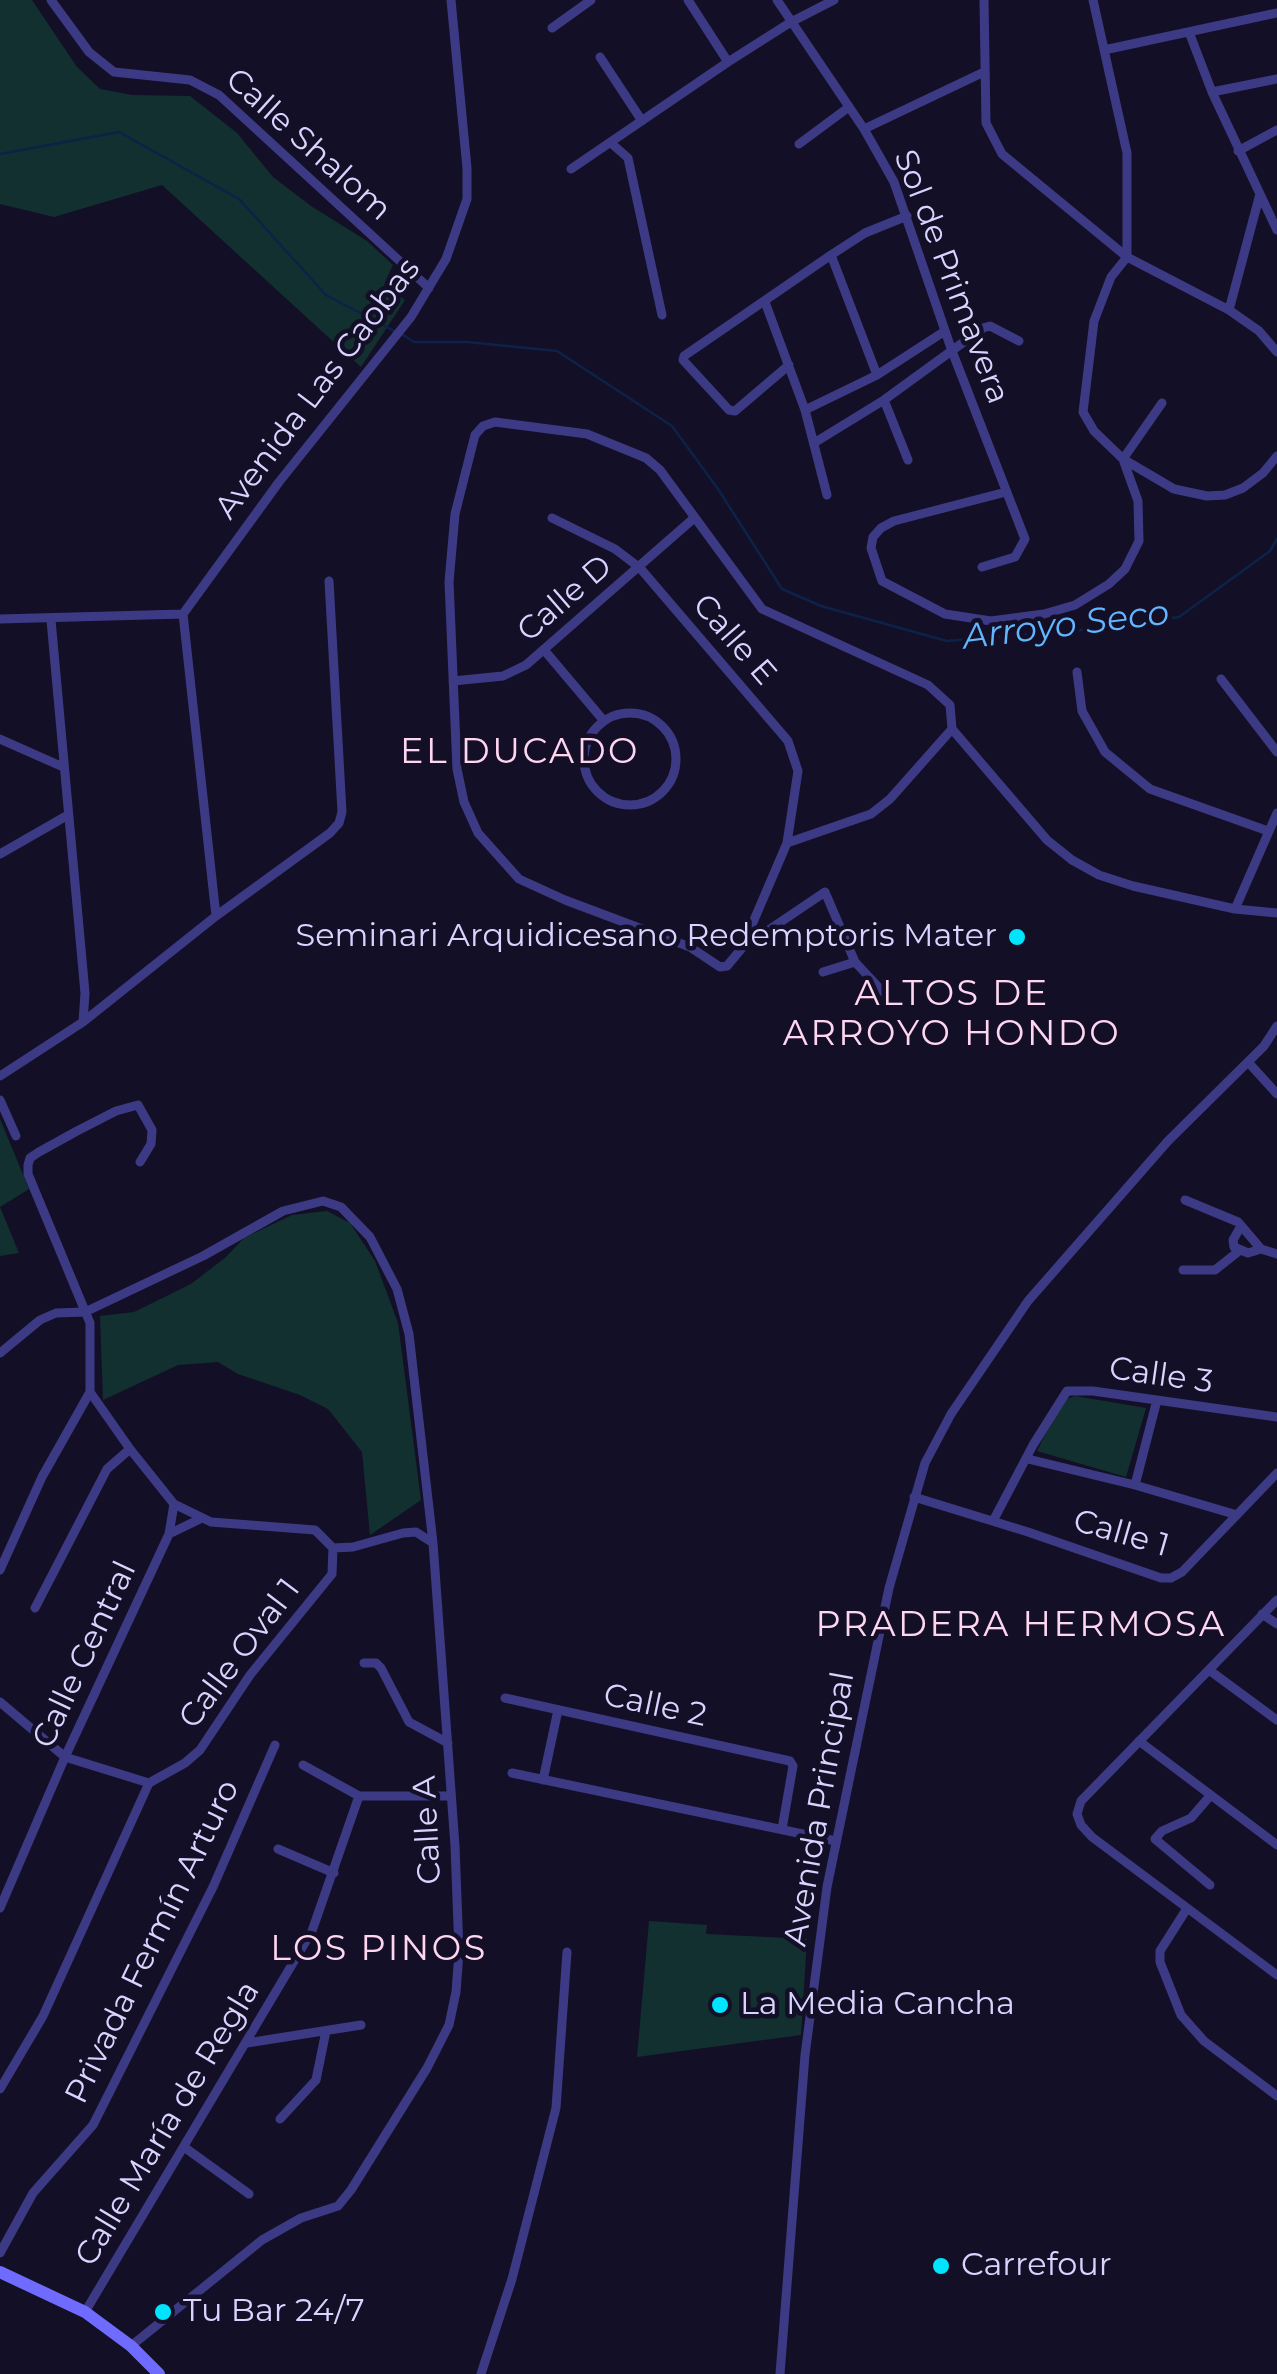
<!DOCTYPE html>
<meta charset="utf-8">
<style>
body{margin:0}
canvas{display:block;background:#130f26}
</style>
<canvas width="1277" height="2374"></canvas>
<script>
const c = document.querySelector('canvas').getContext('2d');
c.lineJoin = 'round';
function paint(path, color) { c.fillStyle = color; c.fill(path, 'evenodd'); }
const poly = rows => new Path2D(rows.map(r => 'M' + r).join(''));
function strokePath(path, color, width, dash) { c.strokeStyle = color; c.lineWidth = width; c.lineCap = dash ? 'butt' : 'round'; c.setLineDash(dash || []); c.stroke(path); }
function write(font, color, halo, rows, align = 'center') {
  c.font = font + ' Montserrat,sans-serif'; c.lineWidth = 9; c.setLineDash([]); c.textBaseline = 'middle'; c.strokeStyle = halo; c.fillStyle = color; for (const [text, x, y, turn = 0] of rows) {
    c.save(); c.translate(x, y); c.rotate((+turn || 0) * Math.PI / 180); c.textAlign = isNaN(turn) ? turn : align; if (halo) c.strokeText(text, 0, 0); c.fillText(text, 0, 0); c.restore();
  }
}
const green = poly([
 [0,0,32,0,77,67,100,89,132,95,190,96,237,133,273,177,311,206,367,241,393,265,384,285,405,300,361,367,162,185,54,217,0,204],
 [0,1119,29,1189,0,1207,19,1253,0,1256],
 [327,1211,350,1223,375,1261,398,1323,421,1500,370,1535,362,1452,328,1409,300,1395,238,1374,218,1362,178,1365,103,1400,100,1316,134,1312,191,1284,226,1257,244,1238,292,1215],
 [1075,1396,1146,1408,1126,1477,1037,1451,1062,1401],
 [649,1921,707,1925,706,1934,807,1939,801,2035,637,2057]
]);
const stream = poly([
 [0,154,119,132,239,199,326,295,396,332],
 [403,335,414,342,467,342,557,351,672,426,718,489,782,589,821,606,947,641,1082,630,1179,617,1270,551,1277,539]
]);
const minor = poly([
 [51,0,89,52,114,72,190,80,219,95,429,288],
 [688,0,728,62],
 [777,0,864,129,894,182,952,351,1025,539,1015,557,982,567],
 [984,0,986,123,1002,154,1127,257,1229,310,1259,331,1277,352],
 [1093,0,1127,153,1127,257,1111,277,1094,321,1083,412,1094,431,1123,459,1174,489,1207,496,1225,495,1243,488,1263,473,1277,456],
 [552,28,591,0],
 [1189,32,1212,92,1277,230],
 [1104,50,1277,13],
 [600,57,642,121],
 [1212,92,1277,79],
 [864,129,984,72],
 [611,143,628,158,662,315],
 [799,144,849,107],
 [1238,151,1277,130],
 [571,169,728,62,791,22,834,0],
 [831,255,877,375],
 [765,302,805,410,827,495],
 [1229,310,1260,194],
 [789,365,735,411,729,410,683,360,684,356,831,255,865,233,907,216],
 [884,400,908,460],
 [805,410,877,375,945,331],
 [495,422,587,434,646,458,660,470,762,609,928,685,950,705,952,729,890,799,871,814,787,843,742,948,727,966,720,967,690,947,565,900,519,879,478,833,464,802,457,769,449,582,455,514,475,435,483,426,495,422],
 [814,443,884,400,983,328,990,326,1019,341],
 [1123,459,1162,403],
 [1006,492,894,521,881,528,873,537,871,548,882,581,945,614,991,621,1044,614,1075,605,1109,584,1125,569,1139,541,1138,501,1124,462],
 [552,518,615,549,640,568,788,741,798,771,787,843],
 [183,614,216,916],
 [0,619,183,614,279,482,411,317,446,259,467,199,467,168,451,0],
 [51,620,85,993,83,1022],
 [545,651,604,721],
 [1077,672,1082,711,1105,752,1150,789,1268,831],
 [1221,679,1277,752],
 [453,681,503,676,526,665,693,519],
 '584 759a46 46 0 1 1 92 0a46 46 0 1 1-92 0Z',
 [952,729,1047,840,1072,860,1099,875,1133,886,1235,909,1277,913],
 [0,739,63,767],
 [0,854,68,815],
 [1235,909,1277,813],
 [745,946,825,892,855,962,883,992],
 [823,972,855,962],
 [1248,1062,1277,1094],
 [0,1076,83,1022,216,916,330,833,339,823,342,812,329,581],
 [0,1100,16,1136],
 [1185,1200,1238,1222,1261,1249,1277,1254],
 [1241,1226,1233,1240,1234,1247,1248,1253,1261,1249],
 [1183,1270,1215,1270,1239,1251],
 [0,1353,40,1320,56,1313,85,1312,203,1256,283,1211,323,1201,341,1207,370,1237,397,1289,409,1334,433,1543,455,1846,459,1952,456,1992,449,2025,427,2068,351,2190,338,2206,301,2218,262,2240,131,2346],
 [90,1392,90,1323,28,1174,28,1165,30,1158,39,1152,77,1131,116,1111,138,1105,152,1130,151,1144,140,1162],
 [90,1392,130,1449,174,1504,211,1522,315,1530,333,1548],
 [1028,1459,1135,1485,1237,1515],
 [1135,1485,1157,1400],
 [914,1497,1028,1532,1161,1578,1171,1578,1182,1572,1277,1473],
 [993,1521,1033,1445,1067,1391,1093,1391,1277,1417],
 [169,1534,200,1519],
 [0,1570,42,1477,90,1392],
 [1277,1600,1081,1801,1077,1814,1081,1825,1092,1837,1277,1975],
 [35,1608,107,1469,130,1449],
 [1262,1614,1277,1624],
 [364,1663,376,1663,381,1668,409,1722,448,1743],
 [1209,1670,1277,1720],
 [505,1698,790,1761,793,1766,782,1829],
 [0,1702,65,1757,149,1783,185,1763,200,1750,250,1675,332,1574,333,1548,353,1547,403,1533,416,1532,433,1543],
 [1139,1741,1277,1845],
 [303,1765,359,1796,451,1796],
 [512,1773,836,1841],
 [543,1780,558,1710],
 [278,1849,334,1873],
 [1210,1885,1155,1839,1162,1831,1191,1818,1210,1796],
 [0,1908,65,1757,169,1534,174,1504],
 [1186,1910,1160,1951,1160,1962,1181,2015,1204,2041,1277,2096],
 [247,2043,361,2025],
 [0,2089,43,2016,149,1783],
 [280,2119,316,2080,326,2031],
 [184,2147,249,2194],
 [0,2253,33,2193,93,2125,213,1887,275,1745],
 [85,2312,312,1931,359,1796],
 [481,2374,512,2279,556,2108,567,1952],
 [780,2374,805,2055,827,1887,889,1588,925,1463,951,1414,1028,1301,1168,1141,1264,1046,1277,1026]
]);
const secondary = poly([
 [0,2272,85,2312,131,2346,159,2374]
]);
const markers = [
 [1017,937,10,"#00e5ff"],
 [720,2005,10,"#00e5ff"],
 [941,2266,10,"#00e5ff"],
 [163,2312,10,"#00e5ff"]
];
const streetNames = [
 ["Calle Shalom",308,145,42],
 ["Sol de Primavera",951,277,69],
 ["Avenida Las Caobas",318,389,-53],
 ["Calle D",565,599,-41],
 ["Calle E",734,640,49],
 ["Calle 3",1161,1376,8],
 ["Calle 1",1121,1534,16],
 ["Calle Oval 1",240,1654,-53],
 ["Calle Central",85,1655,-65],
 ["Calle 2",655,1706,12],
 ["Avenida Principal",820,1809,-80],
 ["Calle A",428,1830,-93],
 ["Privada Fermín Arturo",153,1942,-64],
 ["Calle María de Regla",168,2124,-59]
];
const poiNames = [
 ["Seminari Arquidicesano Redemptoris Mater",997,937,"right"],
 ["La Media Cancha",740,2005],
 ["Carrefour",961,2266],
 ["Tu Bar 24/7",183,2312]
];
const waterNames = [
 ["Arroyo Seco",1066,626,-7]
];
const neighbourhoodNames = [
 ["EL DUCADO",520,753],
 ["ALTOS DE",952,995],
 ["ARROYO HONDO",952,1035],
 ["PRADERA HERMOSA",1021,1626],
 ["LOS PINOS",379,1950]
];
paint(green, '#12302f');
strokePath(stream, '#0c2248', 2.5);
strokePath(minor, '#3d3a85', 9);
strokePath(secondary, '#6f6bff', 12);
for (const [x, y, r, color] of markers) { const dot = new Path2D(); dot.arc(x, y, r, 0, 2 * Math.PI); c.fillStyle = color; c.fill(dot); strokePath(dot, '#130f26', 4); }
write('32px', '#d9d4ff', '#130f26', streetNames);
write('32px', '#d9d4ff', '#130f26', poiNames, 'left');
write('italic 35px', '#62b6ff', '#130f26', waterNames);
c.letterSpacing = '2.5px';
write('35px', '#ffd6f0', '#130f26', neighbourhoodNames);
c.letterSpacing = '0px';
</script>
